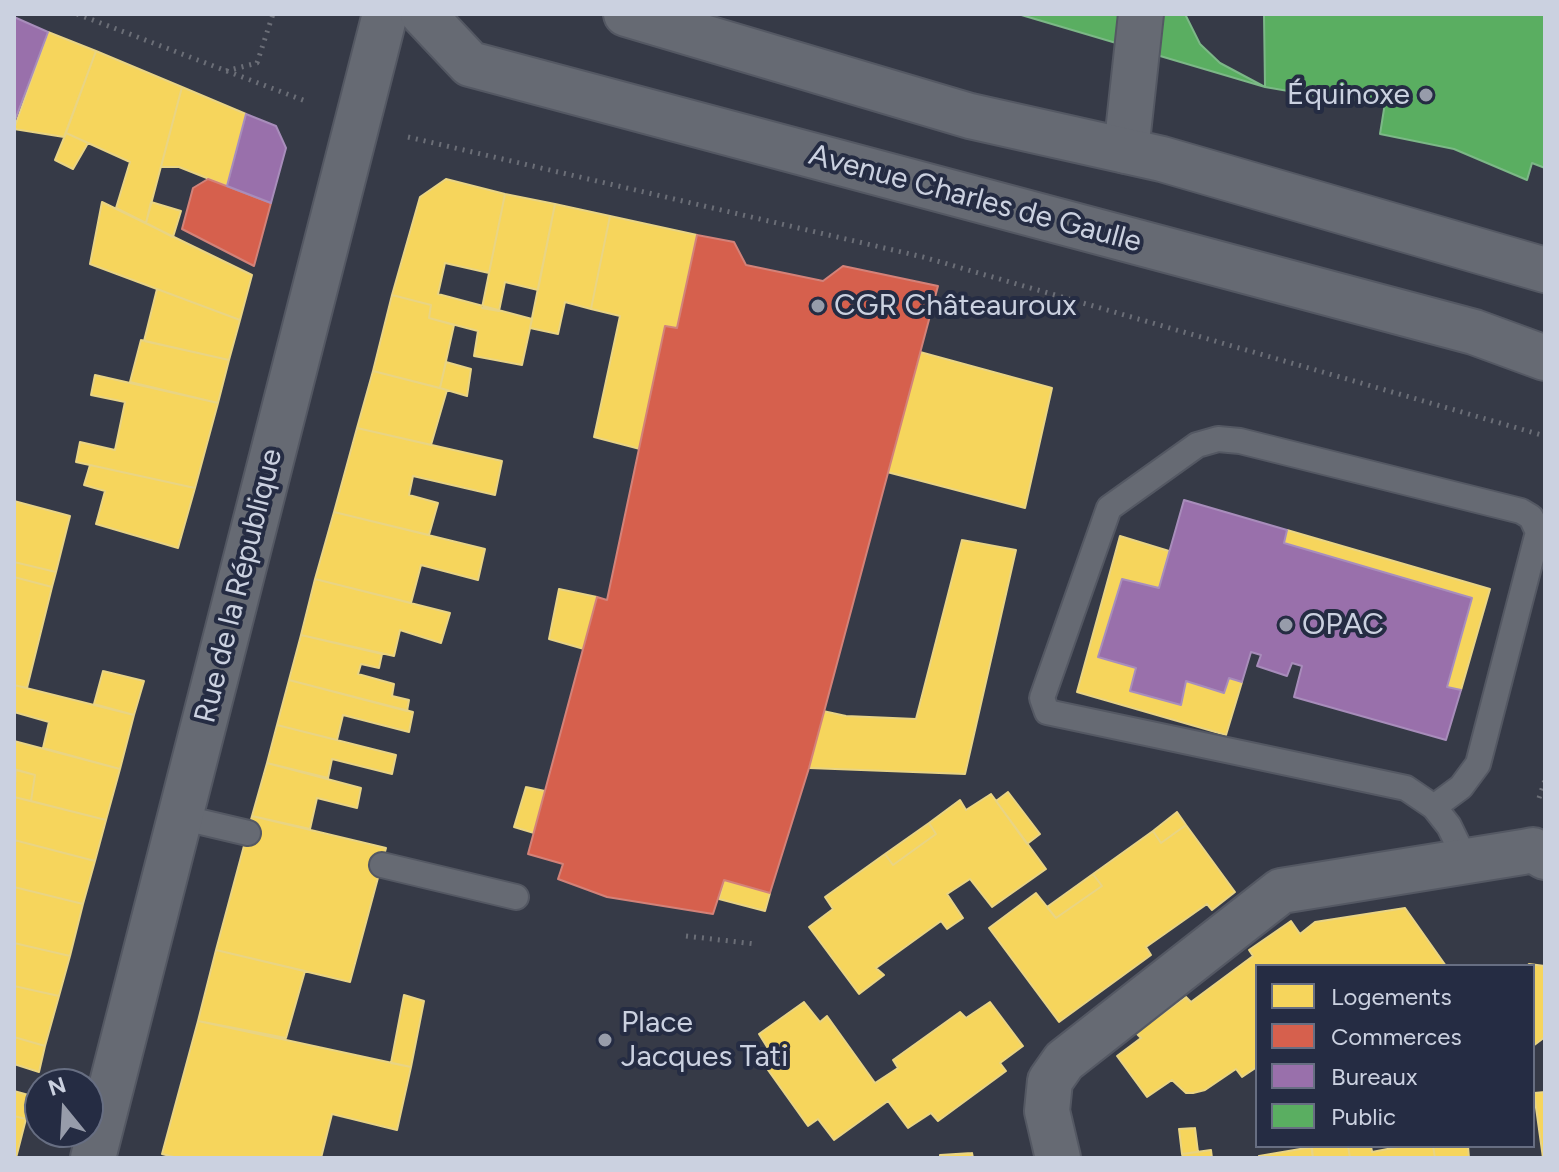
<!DOCTYPE html>
<meta charset="utf-8">
<style>
body{margin:0}
#map{position:relative;width:1559px;height:1172px;overflow:hidden;background:#363a47;font-family:Figtree,sans-serif}
canvas{display:block}
.frame{position:absolute;inset:0;border:16px solid #cbd1e0;pointer-events:none}
.legend{position:absolute;left:1255px;top:964px;width:280px;height:184px;box-sizing:border-box;background:#252c43;border:2px solid #676e82;margin:0;padding:10px 14px;list-style:none;font-size:24px;color:#cbd1e0}
.legend li{display:flex;align-items:center;gap:16px;height:40px}
.legend b{width:40px;border:2px solid #676e82}
.north{position:absolute;left:24px;top:1068px;width:80px;height:80px;box-sizing:border-box;background:#252c43;border:2px solid #676e82;border-radius:50%;rotate:342deg;font-size:22px;font-weight:700;line-height:32px;text-align:center;color:#cbd1e0}
.north::after{content:'';display:block;margin:auto;width:28px;height:36px;background:#979caa;clip-path:polygon(50% 0,100% 100%,50% 72%,0 100%)}
</style>
<div id="map">
<canvas width="1559" height="1172"></canvas>
<div class="frame"></div>
<ul class="legend">
<li><b style="height:22px;background:#f6d55c"></b>Logements</li>
<li><b style="height:22px;background:#d6604d"></b>Commerces</li>
<li><b style="height:22px;background:#9970ab"></b>Bureaux</li>
<li><b style="height:22px;background:#5aae61"></b>Public</li>
</ul>
<div class="north">N</div>
</div>
<script>
const c = document.querySelector('canvas').getContext('2d');
c.lineJoin = 'round';
function paint(path, color) { c.fillStyle = color; c.fill(path, 'evenodd'); }
const poly = rows => new Path2D(rows.map(r => 'M' + r).join(''));
function strokePath(path, color, width, dash) { c.strokeStyle = color; c.lineWidth = width; c.lineCap = dash ? 'butt' : 'round'; c.setLineDash(dash || []); c.stroke(path); }
function write(font, color, halo, rows, align = 'center') {
  c.font = font + ' Figtree,sans-serif'; c.lineWidth = 8; c.setLineDash([]); c.textBaseline = 'middle'; c.strokeStyle = halo; c.fillStyle = color; for (const [text, x, y, turn = 0] of rows) {
    c.save(); c.translate(x, y); c.rotate((+turn || 0) * Math.PI / 180); c.textAlign = isNaN(turn) ? turn : align; if (halo) c.strokeText(text, 0, 0); c.fillText(text, 0, 0); c.restore();
  }
}
const homes = poly([
 [48,32,96,51,64,137,14,129,48,32],
 [96,51,182,87,146,223,116,208,130,162,66,133,96,51],
 [182,87,246,114,227,186,179,167,161,167,182,87],
 [66,133,88,143,73,169,55,160,66,133],
 [446,179,505,194,489,273,445,263,438,294,532,319,522,365,474,356,478,331,429,318,431,305,392,295,420,197,446,179],
 [505,194,555,204,538,290,505,282,499,311,482,308,505,194],
 [102,202,252,275,240,320,90,264,102,202],
 [151,202,181,211,173,237,146,223,151,202],
 [555,204,610,216,591,309,565,302,558,334,530,328,555,204],
 [610,216,697,235,677,328,665,326,640,449,594,437,620,316,591,309,610,216],
 [157,289,240,320,229,360,144,341,157,289],
 [392,295,431,305,429,318,454,325,440,388,373,371,392,295],
 [141,340,229,360,218,403,130,382,141,340],
 [920,352,1052,388,1025,508,887,472,920,352],
 [446,362,471,369,467,396,440,388,446,362],
 [373,371,447,390,431,445,357,428,373,371],
 [95,375,218,403,195,488,76,462,80,442,115,450,125,402,91,395,95,375],
 [357,428,502,461,495,495,413,476,409,495,438,503,429,535,334,512,357,428],
 [90,465,195,488,178,548,96,524,105,491,84,485,90,465],
 [14,501,70,516,56,572,14,562,14,501],
 [334,512,485,549,478,580,421,565,411,603,315,579,334,512],
 [1287,530,1490,589,1461,690,1447,687,1472,598,1284,543,1287,530],
 [1120,536,1169,551,1159,588,1122,579,1098,657,1136,668,1130,691,1181,705,1186,681,1224,693,1229,678,1242,682,1226,735,1077,692,1120,536],
 [962,540,1016,550,965,774,809,768,823,711,846,716,916,719,962,540],
 [14,562,56,572,52,587,14,577,14,562],
 [14,577,52,587,27,688,14,685,14,577],
 [315,579,450,613,441,643,400,630,394,656,301,635,315,579],
 [559,589,597,597,584,649,549,639,559,589],
 [301,635,382,654,379,668,361,664,358,674,394,684,392,696,409,700,407,711,289,680,301,635],
 [103,671,144,681,134,715,94,704,103,671],
 [289,680,413,712,409,732,343,715,337,740,277,725,289,680],
 [14,685,134,715,120,769,43,748,49,722,14,712,14,685],
 [277,725,396,755,392,774,332,759,328,778,267,763,277,725],
 [14,741,120,769,106,820,31,801,35,775,14,769,14,741],
 [267,763,361,788,357,808,317,798,310,829,252,816,267,763],
 [16,770,35,775,31,801,14,797,16,770],
 [526,787,545,791,534,833,514,827,526,787],
 [1008,792,1040,834,1027,844,996,801,1008,792],
 [991,794,1046,869,992,907,970,879,947,894,963,918,947,929,941,921,876,968,884,975,859,994,809,927,833,909,825,897,885,854,893,865,936,834,929,823,960,800,966,810,991,794],
 [14,797,106,820,95,861,14,840,14,797],
 [1177,812,1186,825,1161,843,1153,831,1177,812],
 [252,816,386,848,350,982,216,950,252,816],
 [929,823,936,834,893,865,885,854,929,823],
 [1186,825,1235,892,1212,910,1207,904,1146,947,1151,955,1059,1022,989,928,1036,893,1056,918,1102,886,1093,874,1153,831,1161,843,1186,825],
 [14,840,95,861,83,904,14,887,14,840],
 [1093,874,1102,886,1056,918,1047,907,1093,874],
 [724,880,770,893,765,911,719,899,724,880],
 [14,887,83,904,70,956,14,943,14,887],
 [1405,908,1446,966,1257,966,1257,1067,1242,1077,1236,1069,1205,1090,1193,1093,1186,1093,1172,1080,1147,1097,1117,1056,1141,1038,1136,1033,1186,997,1191,1002,1253,956,1249,950,1291,921,1300,934,1315,922,1405,908],
 [14,943,70,956,59,996,14,986,14,943],
 [216,950,305,971,286,1038,198,1021,216,950],
 [1529,964,1545,966,1545,1037,1533,1046,1533,966,1527,966,1529,964],
 [14,986,59,996,45,1046,14,1037,14,986],
 [404,995,424,1001,411,1067,391,1063,404,995],
 [804,1002,820,1022,827,1016,875,1083,898,1068,893,1060,960,1012,966,1018,990,1002,1023,1046,1000,1063,1006,1071,938,1121,931,1113,908,1128,888,1101,834,1140,818,1119,808,1126,763,1063,772,1055,759,1034,804,1002],
 [198,1021,411,1067,397,1130,332,1114,321,1158,178,1158,162,1154,198,1021],
 [14,1037,45,1046,39,1072,14,1064,14,1037],
 [14,1091,32,1096,26,1119,14,1116,14,1091],
 [1545,1092,1545,1158,1543,1158,1534,1093,1545,1092],
 [14,1116,26,1119,16,1158,14,1158,14,1116],
 [1195,1128,1198,1152,1182,1154,1179,1129,1195,1128],
 [1348,1146,1350,1158,1313,1158,1311,1146,1348,1146],
 [1348,1146,1371,1146,1372,1152,1403,1146,1433,1146,1435,1158,1350,1158,1348,1146],
 [1433,1146,1468,1146,1469,1158,1435,1158,1433,1146],
 [1312,1147,1313,1158,1260,1158,1259,1156,1312,1147],
 [1211,1150,1212,1158,1183,1158,1182,1154,1211,1150],
 [972,1153,973,1158,940,1158,940,1155,972,1153]
]);
const shops = poly([
 [208,179,271,203,254,266,182,229,193,188,208,179],
 [697,235,734,242,746,265,823,281,843,266,938,286,809,768,770,893,724,880,713,914,607,897,558,879,563,864,528,854,597,597,607,600,665,326,677,328,697,235]
]);
const offices = poly([
 [14,17,48,32,14,123,14,17],
 [246,114,276,126,286,148,271,203,227,186,246,114],
 [1184,500,1287,530,1284,543,1472,598,1447,687,1461,690,1446,740,1294,697,1302,666,1292,663,1287,676,1257,666,1261,655,1251,652,1242,682,1229,678,1224,693,1186,681,1181,705,1130,691,1136,668,1098,657,1122,579,1159,588,1184,500]
]);
const public = poly([
 [1018,14,1264,14,1265,87,1018,14],
 [1185,14,1545,14,1545,168,1532,163,1527,180,1454,149,1380,134,1385,103,1329,98,1265,87,1220,63,1200,44,1185,14]
]);
const path = poly([
 [77,14,308,102],
 [226,71,257,63,273,14],
 [408,137,923,257,1545,436],
 [1539,798,1545,780],
 [686,936,755,944]
]);
const lane = poly([
 [1218,439,1240,441,1521,511,1531,517,1538,532,1478,764,1461,787,1434,807,1406,788,1047,712,1042,698,1109,508,1197,445,1218,439],
 [1434,807,1449,826,1466,861],
 [180,817,248,833],
 [382,865,516,897]
]);
const street = poly([
 [1126,151,1141,14],
 [93,1158,385,14],
 [1058,1158,1047,1111,1050,1081,1064,1061,1281,891,1523,852,1533,850,1545,857]
]);
const secondary = poly([
 [423,14,470,64,1474,332,1545,358],
 [626,14,970,116,1162,159,1545,270]
]);
const markers = [
 [1426,95,8,"#979caa"],
 [818,306,8,"#979caa"],
 [1286,625,8,"#979caa"],
 [605,1040,8,"#979caa"]
];
const poiNames = [
 ["Équinoxe",1410,95,"right"],
 ["CGR Châteauroux",834,306],
 ["OPAC",1302,625],
 ["Place",621,1023],
 ["Jacques Tati",621,1057]
];
const streetNames = [
 ["Avenue Charles de Gaulle",975,199,15],
 ["Rue de la République",239,586,-76]
];
paint(homes, '#f6d55c');
strokePath(homes, '#e9d484', 2);
paint(shops, '#d6604d');
strokePath(shops, '#d38279', 2);
paint(offices, '#9970ab');
strokePath(offices, '#a88dbb', 2);
paint(public, '#5aae61');
strokePath(public, '#7cb887', 2);
strokePath(lane, '#545863', 28);
strokePath(street, '#545863', 48);
strokePath(secondary, '#545863', 48);
strokePath(path, '#6b6e77', 5, [2, 6]);
strokePath(lane, '#666a73', 24);
strokePath(street, '#666a73', 44);
strokePath(secondary, '#666a73', 44);
for (const [x, y, r, color] of markers) { const dot = new Path2D(); dot.arc(x, y, r, 0, 2 * Math.PI); c.fillStyle = color; c.fill(dot); strokePath(dot, '#252c43', 3); }
write('30px', '#cbd1e0', '#252c43', poiNames, 'left');
write('30px', '#cbd1e0', '#252c43', streetNames);
</script>
